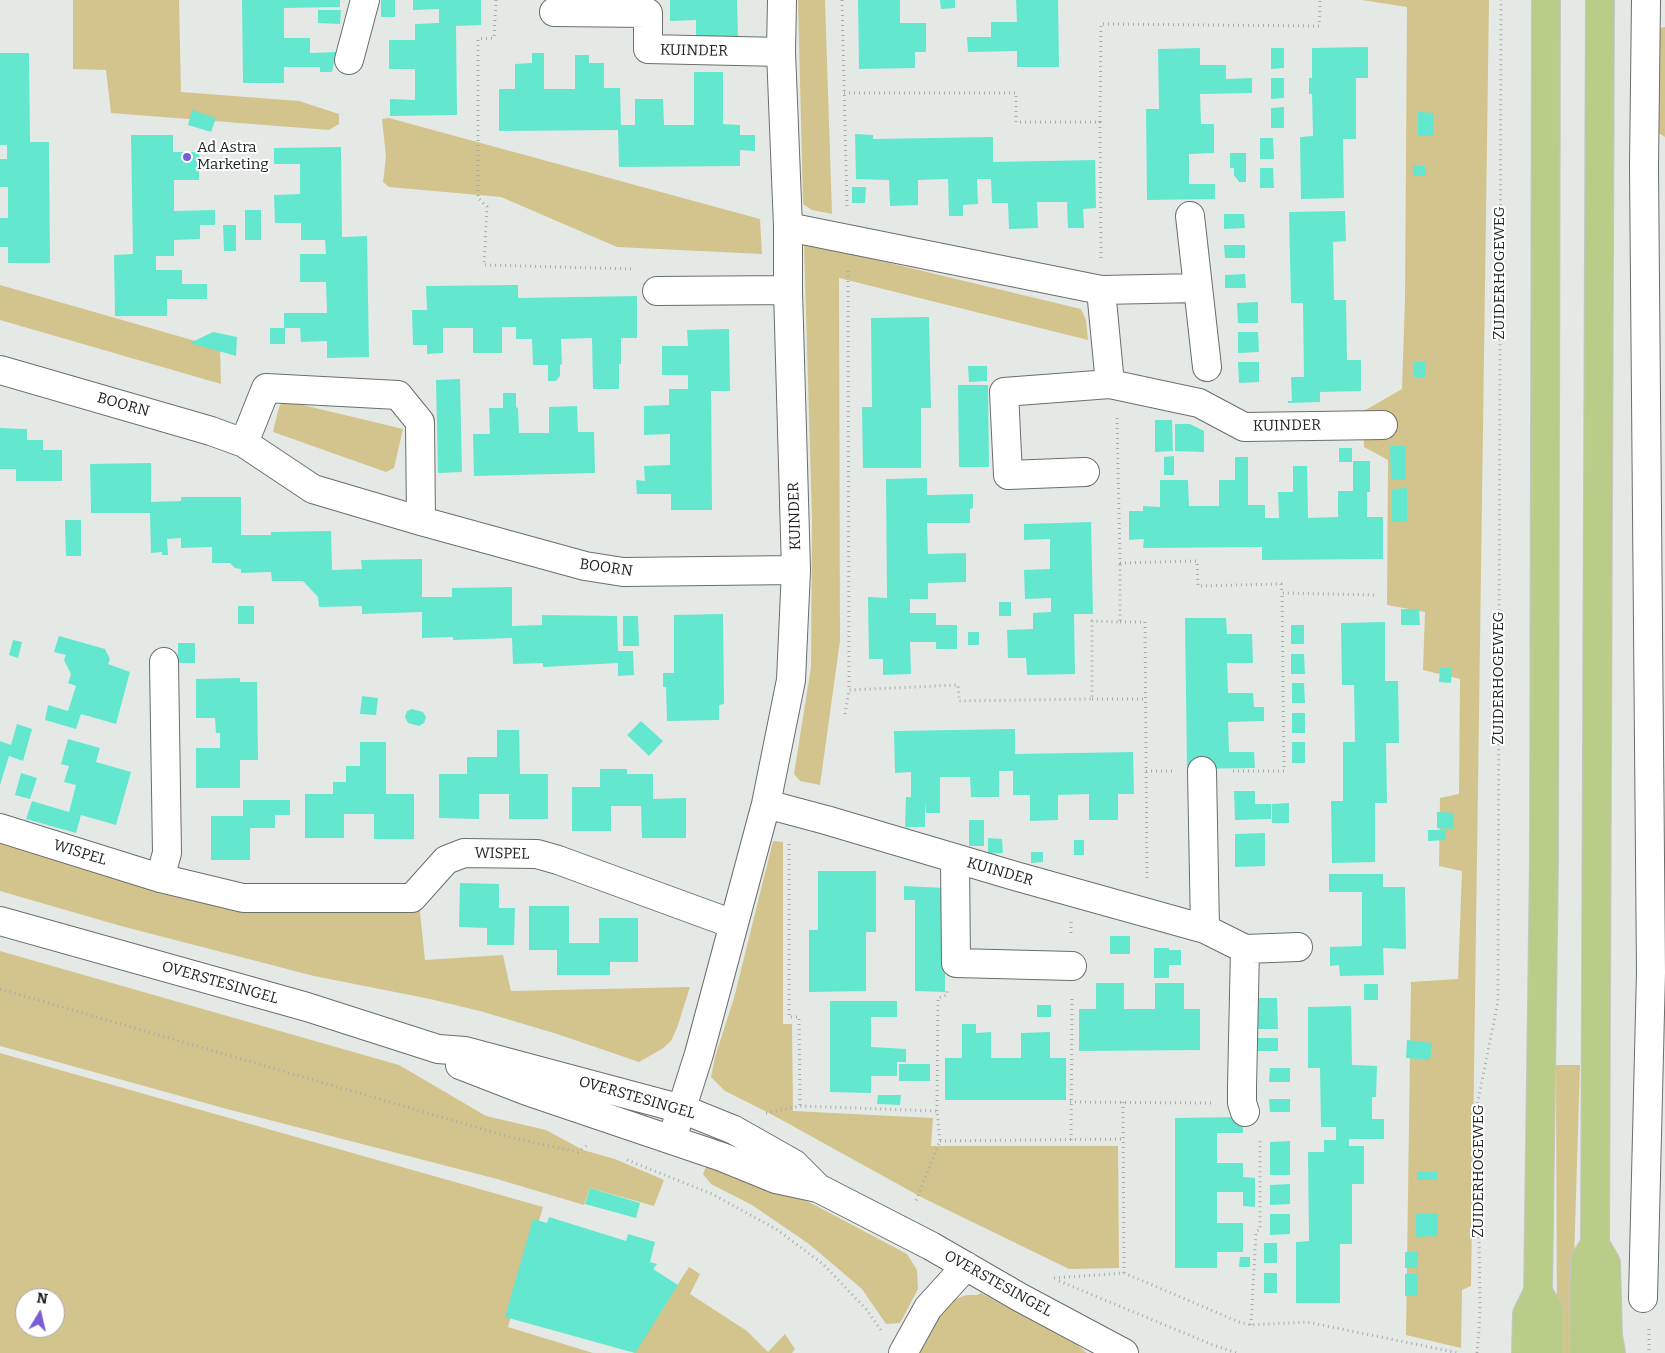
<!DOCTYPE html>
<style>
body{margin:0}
#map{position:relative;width:1665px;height:1353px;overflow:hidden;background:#e5e9e6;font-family:Bitter,serif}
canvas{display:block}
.north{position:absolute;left:15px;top:1288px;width:50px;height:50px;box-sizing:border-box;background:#fff;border:1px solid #a7a7a7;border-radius:50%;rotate:9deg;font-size:14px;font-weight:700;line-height:20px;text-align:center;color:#222423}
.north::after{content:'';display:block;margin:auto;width:18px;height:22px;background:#795cd6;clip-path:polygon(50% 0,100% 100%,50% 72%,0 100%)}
</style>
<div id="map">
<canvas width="1665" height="1353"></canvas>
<div class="north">N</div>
</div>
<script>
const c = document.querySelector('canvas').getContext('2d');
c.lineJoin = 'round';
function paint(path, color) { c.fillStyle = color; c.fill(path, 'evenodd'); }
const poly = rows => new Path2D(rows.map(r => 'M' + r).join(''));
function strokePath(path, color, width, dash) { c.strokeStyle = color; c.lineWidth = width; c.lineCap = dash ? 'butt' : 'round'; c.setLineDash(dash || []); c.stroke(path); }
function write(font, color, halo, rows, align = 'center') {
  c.font = font + ' Bitter,serif'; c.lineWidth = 4; c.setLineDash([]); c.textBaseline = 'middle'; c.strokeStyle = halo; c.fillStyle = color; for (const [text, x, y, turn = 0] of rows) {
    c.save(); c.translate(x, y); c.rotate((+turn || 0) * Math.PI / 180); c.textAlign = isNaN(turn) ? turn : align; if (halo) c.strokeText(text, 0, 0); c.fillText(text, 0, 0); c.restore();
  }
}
const green = poly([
 [73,0,179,0,181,92,299,101,339,114,339,124,329,130,111,113,106,70,73,69],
 [798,0,825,0,832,214,812,210,803,204],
 [1362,0,1489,0,1471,1286,1462,1290,1461,1348,1406,1335,1411,982,1458,979,1462,871,1439,866,1440,798,1459,794,1460,679,1423,670,1425,612,1387,605,1388,460,1364,447,1362,412,1402,389,1405,299,1407,7],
 [1665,27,1665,137,1657,132,1660,28],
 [389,118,760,219,762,254,617,247,501,197,389,187,383,182,386,157,382,119],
 [804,245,823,247,1081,309,1086,320,1088,340,839,278,840,641,820,785,800,781,794,774,811,667,812,519],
 [0,285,220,348,221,384,0,320],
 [282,400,403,429,394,468,386,472,273,432,278,411],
 [773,841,783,842,783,1024,792,1024,793,1111,933,1118,931,1146,1118,1146,1119,1268,1069,1269,923,1198,769,1113,725,1091,711,1077,715,1057,734,998],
 [0,843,241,910,419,903,425,960,503,955,511,991,690,987,677,1028,671,1041,662,1049,639,1062,557,1034,480,1011,430,999,314,976,121,926,0,891],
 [0,951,399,1065,486,1116,546,1130,583,1150,615,1159,664,1180,654,1206,590,1188,584,1205,497,1179,227,1109,0,1046],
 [0,1053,543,1207,508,1327,593,1353,0,1353],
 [25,1298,55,1298,55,1328,25,1328],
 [1556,1065,1580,1065,1574,1261,1574,1353,1557,1353],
 [709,1160,792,1193,907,1254,917,1270,918,1289,900,1323,886,1324,862,1289,809,1244,752,1205,711,1184,703,1174],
 [689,1267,700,1274,690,1294,747,1331,768,1352,785,1334,795,1349,792,1353,634,1353],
 [981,1293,1076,1344,1087,1353,918,1353,942,1311,953,1300,966,1295,977,1295]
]);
const building = poly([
 [242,0,340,0,340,7,284,8,284,38,310,38,310,53,336,52,332,72,320,72,320,67,284,67,284,83,243,83],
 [381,0,395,0,395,17,381,17],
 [413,0,481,0,481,25,456,26,457,115,390,116,390,99,415,100,415,69,389,69,389,40,415,40,415,24,439,23,439,9,413,10],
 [670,0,737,0,738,36,696,37,696,20,670,21],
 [858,0,900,0,900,23,926,23,926,52,915,52,915,68,859,69],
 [940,0,955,0,955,8,941,9],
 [1016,0,1058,0,1059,67,1017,67,1017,51,968,52,967,37,991,37,991,22,1017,22],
 [318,10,341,10,340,24,318,23],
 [1368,47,1368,78,1356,78,1356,139,1343,139,1344,198,1301,199,1300,137,1313,136,1312,94,1309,94,1309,78,1312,78,1312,48],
 [1200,48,1200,65,1226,65,1226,79,1252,78,1252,93,1200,94,1201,124,1214,124,1214,153,1189,154,1189,184,1215,184,1215,199,1147,200,1146,109,1159,109,1158,49],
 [1271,48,1284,48,1284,68,1271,69],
 [0,53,29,53,30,142,49,142,50,263,8,263,8,247,0,247,0,218,8,218,8,187,0,187,0,159,7,159,7,145,0,145],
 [532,53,544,53,544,89,575,89,575,55,589,55,589,63,604,63,604,88,620,88,621,125,635,125,635,99,663,99,664,125,694,125,694,72,723,72,723,124,740,125,740,135,755,135,755,151,740,150,740,166,619,167,618,130,499,131,499,89,515,89,515,64,532,63],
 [1271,78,1284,78,1284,98,1271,99],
 [1284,107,1284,128,1271,128,1271,108],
 [192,110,216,118,211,132,188,125],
 [1418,112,1433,113,1433,136,1418,136],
 [855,134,873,135,873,139,993,137,993,162,1095,160,1096,208,1083,209,1084,228,1068,228,1067,202,1037,202,1038,228,1009,229,1008,203,992,203,991,179,977,179,978,204,963,205,963,216,949,216,948,179,918,180,918,205,890,206,889,180,856,179],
 [131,135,173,135,173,152,199,152,199,180,174,180,174,211,215,210,215,225,200,225,200,239,174,240,174,256,156,256,156,270,182,270,182,284,207,284,207,299,167,299,167,316,115,316,114,255,133,254],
 [1260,138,1273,138,1274,159,1260,159],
 [341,147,342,237,367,236,369,357,327,358,327,341,301,342,300,328,285,328,285,344,270,344,270,328,284,328,284,313,327,313,326,282,300,282,300,254,326,254,325,240,301,240,301,223,275,223,274,195,300,194,300,164,274,164,274,148],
 [1230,153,1246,153,1246,182,1239,182,1234,175,1234,168,1230,168],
 [1413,166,1425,166,1426,176,1413,176],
 [1260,168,1273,168,1274,188,1260,188],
 [852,187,866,187,865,203,852,203],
 [245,210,261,210,261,240,245,240],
 [1345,211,1346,241,1333,242,1334,300,1346,300,1347,360,1361,360,1361,391,1320,392,1320,402,1288,403,1288,401,1292,401,1291,377,1304,377,1303,303,1291,303,1289,212],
 [1224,214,1244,214,1245,228,1224,229],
 [223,225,236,225,236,251,224,251],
 [1224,245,1245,245,1245,258,1225,258],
 [1245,274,1246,288,1225,288,1225,275],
 [518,285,518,298,637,296,637,338,621,338,621,364,619,364,619,389,593,389,592,338,561,339,562,364,560,365,560,376,556,381,548,381,548,365,533,365,532,339,516,339,516,327,502,327,502,353,473,353,473,328,443,328,443,353,427,354,427,345,413,345,412,310,427,310,426,286],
 [1258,302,1258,323,1238,323,1237,303],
 [929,317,931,408,921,408,921,468,863,468,862,407,872,407,871,318],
 [729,329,730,391,711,391,712,510,671,510,671,494,637,494,636,480,645,481,644,466,670,465,670,434,644,435,644,406,669,405,669,389,688,389,688,375,662,375,662,346,688,346,687,330],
 [213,332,237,337,236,356,190,343],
 [1238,332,1258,332,1259,352,1238,353],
 [1238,362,1259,362,1259,382,1239,383],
 [1414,362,1425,362,1425,377,1414,377],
 [968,366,987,366,987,381,969,382],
 [460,379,462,472,438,473,436,380],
 [958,385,988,385,989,467,959,467],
 [503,393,516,393,516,407,518,408,519,433,549,433,549,407,577,406,578,432,594,432,595,473,474,476,473,434,490,434,489,408,503,408],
 [1155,420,1172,420,1173,451,1155,452],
 [1175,424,1190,424,1204,431,1204,452,1175,451],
 [0,428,27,429,27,440,43,440,43,450,62,450,62,481,16,481,16,469,0,469],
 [1390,446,1406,446,1406,480,1391,480],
 [1339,448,1352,448,1352,462,1339,462],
 [1174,456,1174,475,1164,475,1164,457],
 [1235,457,1248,457,1248,505,1265,505,1265,518,1279,518,1278,492,1293,492,1293,466,1307,466,1308,518,1338,517,1338,491,1353,491,1353,461,1370,461,1370,492,1367,492,1367,517,1383,517,1383,559,1262,560,1262,547,1143,548,1144,539,1129,540,1129,511,1143,511,1143,506,1160,507,1160,480,1188,480,1189,506,1219,506,1219,480,1235,480],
 [151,463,151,502,181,501,181,497,241,497,241,535,271,535,271,532,331,531,332,570,362,569,361,560,422,559,422,597,452,597,452,588,512,587,512,626,542,625,542,615,617,616,618,651,633,651,634,675,618,676,618,663,543,667,543,663,513,664,512,638,453,640,453,637,422,638,422,612,362,614,362,606,319,607,318,597,303,581,272,581,271,572,241,573,241,569,235,568,230,563,212,563,212,547,181,548,181,538,167,539,168,555,162,555,162,552,151,553,150,513,91,513,90,464],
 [927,478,927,495,973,494,973,508,970,509,970,523,927,523,928,554,966,553,966,582,928,583,928,599,910,599,910,613,936,613,936,625,957,625,957,649,936,649,936,642,910,642,911,674,883,675,883,659,869,659,868,597,887,598,886,479],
 [1407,488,1407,522,1392,522,1392,489],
 [65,520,81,520,81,556,66,556],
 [1091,522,1093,614,1074,614,1075,674,1027,675,1026,658,1008,658,1007,630,1033,629,1033,613,1051,612,1051,598,1025,599,1024,570,1050,569,1050,539,1024,540,1024,524],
 [999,602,1011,602,1011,616,999,616],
 [238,606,254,606,254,624,238,624],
 [1401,609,1419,609,1420,625,1401,625],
 [723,614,724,704,719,705,719,720,667,721,666,687,663,687,663,673,674,673,674,615],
 [623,616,638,616,639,646,623,646],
 [1185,618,1226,618,1227,634,1252,634,1253,663,1227,663,1228,693,1253,693,1254,707,1264,707,1264,721,1228,722,1229,752,1254,752,1255,768,1187,769],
 [1385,622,1385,681,1398,681,1399,743,1386,743,1387,803,1375,803,1375,862,1332,863,1331,801,1343,801,1343,742,1355,742,1354,685,1342,685,1341,623],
 [1291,625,1304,625,1304,644,1291,644],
 [968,632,979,632,979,645,968,645],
 [59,636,105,649,110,659,108,664,130,672,116,724,81,714,76,729,45,720,48,705,68,711,76,686,68,683,71,674,64,660,66,655,54,652],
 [13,640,22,642,18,658,9,655],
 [178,643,195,643,195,663,178,663],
 [1291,654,1304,654,1305,674,1291,674],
 [1440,668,1452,668,1451,683,1439,682],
 [240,678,240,682,257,682,258,760,240,760,240,788,196,788,196,748,220,748,220,733,216,733,215,718,196,718,196,679],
 [1292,683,1304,683,1305,703,1292,703],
 [362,696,378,698,376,715,360,714],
 [412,709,423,712,426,717,424,723,419,726,408,723,405,717,407,711],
 [1292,713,1305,713,1305,733,1292,733],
 [641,721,663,741,649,756,627,735],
 [17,724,32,729,23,761,9,756,0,785,0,741,11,745],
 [1015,729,1015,754,1133,752,1134,794,1118,794,1118,820,1089,820,1089,794,1058,795,1058,820,1030,821,1030,795,1013,795,1013,771,999,771,999,797,971,797,970,777,940,777,940,813,926,813,925,802,925,827,905,827,906,797,911,797,911,772,895,773,894,731],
 [497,730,519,730,520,774,548,774,548,819,509,819,509,794,479,794,479,819,439,818,439,774,467,774,467,757,497,757],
 [68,739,100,748,96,762,131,772,116,825,81,815,76,833,26,819,32,801,69,812,76,785,64,782,69,766,61,764],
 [360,742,386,742,386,794,414,794,414,839,374,839,374,814,344,814,344,838,305,838,305,794,333,794,333,782,346,782,346,766,360,766],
 [1292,742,1305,742,1305,763,1292,763],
 [600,769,627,769,627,774,653,774,653,799,686,798,686,838,642,838,641,806,611,806,611,831,572,831,572,787,600,787],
 [21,773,37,778,30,799,15,795],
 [1234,791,1255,791,1255,804,1271,804,1271,819,1235,820],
 [243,800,290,800,290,815,275,815,275,828,250,828,250,860,211,860,211,816,243,816],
 [1289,803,1289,823,1272,823,1272,804],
 [1437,812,1454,813,1454,829,1437,828],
 [969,820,984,820,984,846,969,846],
 [1428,830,1446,830,1446,840,1428,841],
 [1265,833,1265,866,1235,867,1235,834],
 [988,838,1002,839,1003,853,988,854],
 [1074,840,1084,840,1084,855,1074,855],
 [1031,852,1043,852,1043,862,1031,863],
 [818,871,876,871,876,932,866,932,866,991,809,992,809,930,818,930],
 [1329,874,1383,874,1383,887,1405,887,1406,949,1383,948,1384,975,1340,976,1339,965,1330,966,1330,947,1362,946,1362,892,1329,892],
 [460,883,499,884,499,908,515,908,514,945,487,945,487,928,459,927],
 [904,886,945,888,945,992,915,991,915,900,904,900],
 [529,906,569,906,569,943,599,943,599,918,638,918,638,962,610,962,610,975,557,975,557,950,529,950],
 [1110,936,1130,936,1130,954,1110,954],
 [1154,948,1169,948,1169,950,1181,950,1181,965,1169,965,1169,978,1154,978],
 [1096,983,1124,983,1124,1009,1155,1009,1155,983,1184,983,1184,1009,1200,1009,1200,1050,1079,1051,1079,1009,1096,1009],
 [1364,984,1378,984,1378,1000,1364,1000],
 [1257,998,1277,998,1278,1029,1257,1029],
 [830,1001,897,1001,897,1017,871,1017,871,1047,906,1049,906,1062,897,1062,897,1076,871,1076,871,1093,830,1092],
 [1037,1005,1051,1005,1051,1017,1037,1017],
 [1351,1006,1352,1065,1377,1066,1376,1097,1372,1097,1372,1119,1384,1119,1384,1139,1349,1139,1349,1146,1364,1146,1364,1184,1352,1184,1352,1244,1340,1244,1340,1303,1296,1303,1296,1242,1309,1241,1308,1152,1324,1152,1324,1140,1336,1140,1336,1127,1321,1127,1320,1068,1308,1068,1308,1007],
 [962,1024,976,1024,976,1033,991,1032,991,1058,1021,1058,1021,1033,1050,1032,1050,1058,1066,1058,1066,1100,945,1100,945,1058,962,1058],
 [1257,1038,1278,1038,1278,1051,1257,1051],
 [1407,1040,1432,1043,1430,1060,1406,1058],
 [899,1064,930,1064,930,1081,899,1081],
 [1270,1068,1290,1068,1290,1082,1269,1082],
 [878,1095,901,1095,900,1105,877,1104],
 [1269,1099,1290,1099,1290,1112,1270,1112],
 [1243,1117,1243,1133,1217,1133,1217,1163,1243,1163,1243,1177,1255,1178,1255,1207,1243,1206,1243,1192,1217,1192,1217,1223,1243,1223,1243,1252,1217,1252,1217,1268,1175,1268,1175,1118],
 [1290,1141,1290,1175,1270,1175,1270,1142],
 [1417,1172,1437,1172,1437,1180,1417,1180],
 [1290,1184,1290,1204,1270,1205,1270,1185],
 [590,1188,640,1203,636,1218,585,1204],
 [1438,1213,1438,1236,1416,1237,1416,1214],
 [1270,1214,1290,1214,1290,1234,1270,1235],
 [549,1217,626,1241,628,1234,655,1242,650,1262,657,1264,653,1269,678,1285,635,1353,505,1317,533,1219,547,1223],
 [1264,1243,1277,1243,1277,1263,1264,1263],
 [1405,1252,1418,1252,1417,1268,1405,1268],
 [1240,1257,1250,1257,1250,1267,1239,1267],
 [1264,1273,1277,1273,1277,1293,1264,1293],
 [1405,1274,1417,1274,1417,1296,1405,1296]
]);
const path = poly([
 [496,0,494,38,478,39,478,198,487,207,484,265,635,269],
 [842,0,847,207],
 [844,93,1016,93,1016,122,1100,122,1101,259],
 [1100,122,1101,24,1319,26,1320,0],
 [848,271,849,690],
 [1117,418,1120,563,1197,561,1198,586,1281,584,1282,593,1376,595],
 [1120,622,1145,622,1147,880],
 [1092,699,1146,699],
 [845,714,849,690,958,685,959,701,1092,699,1092,621,1120,622,1120,563],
 [1146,771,1172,771],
 [1233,771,1284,771,1282,593],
 [789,844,789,1017,799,1017,800,1106],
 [1071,922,1071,936],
 [0,989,513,1138,578,1152,589,1144],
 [1070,1102,1211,1103],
 [1123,1102,1124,1273],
 [937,1111,938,998,947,995,947,990],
 [766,1113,800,1106,937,1111,940,1141,915,1203],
 [1071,1140,1072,997],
 [940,1141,1123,1139],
 [627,1160,712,1194,776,1229,823,1264,866,1309,881,1330],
 [1054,1278,1124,1273,1239,1322,1251,1325,1307,1322,1459,1353],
 [1059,1281,1213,1345,1237,1353],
 [1251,1325,1256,1232,1260,1229,1260,1138],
 [1649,1329,1649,1353],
 [1477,1353,1479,1331,1480,1304,1477,1106,1498,1001,1501,0]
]);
const minor = poly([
 [554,12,648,13,648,49,781,52],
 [349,60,365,0],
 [1190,216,1207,367],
 [788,227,1101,290,1110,384,1199,403,1244,427,1383,425],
 [1101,290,1197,288],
 [657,291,788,290],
 [0,370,211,431,244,443,313,489,421,521,585,566,623,572,796,570],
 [244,443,266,388,398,395,420,422,421,521],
 [1085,472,1008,475,1004,392,1110,384],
 [1202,771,1205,929],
 [766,804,826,820,1015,876,1205,929,1245,949,1298,947],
 [0,828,160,878,243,898,412,898,446,860,464,853,537,854,558,860,733,924],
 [955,858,956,963,1072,966],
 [160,878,167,853,164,662],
 [0,921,307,1007,438,1049,465,1051,682,1109,734,1130,794,1164,818,1188],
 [1245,949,1242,1087,1242,1103,1245,1112],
 [460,1065,527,1091,722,1157,776,1179,818,1188,931,1246,1021,1298,1124,1353],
 [672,1139,699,1054,766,804,791,680,796,570,788,290,788,227,781,52,782,0],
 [1643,1298,1651,972,1644,167,1646,0],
 [903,1353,928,1308,966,1266]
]);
const major = poly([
 [1595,1244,1606,1263,1608,1336,1611,1353],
 [1538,1292,1549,1311,1549,1353],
 [1526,1353,1527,1314,1538,1292,1544,860,1546,0],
 [1584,1353,1585,1260,1595,1244,1600,0]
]);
const markers = [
 [187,157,5,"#795cd6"]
];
const streetNames = [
 ["KUINDER",694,51,1],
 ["ZUIDERHOGEWEG",1500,273,-90],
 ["BOORN",123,405,16],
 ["KUINDER",1287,426,-1],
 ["KUINDER",795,516,-92],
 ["BOORN",606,568,8],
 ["ZUIDERHOGEWEG",1499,678,-90],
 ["WISPEL",80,853,17],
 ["WISPEL",502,854,1],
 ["KUINDER",1000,872,16],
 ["OVERSTESINGEL",220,983,16],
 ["OVERSTESINGEL",637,1098,16],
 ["ZUIDERHOGEWEG",1479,1171,-90],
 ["OVERSTESINGEL",998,1284,29]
];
const poiNames = [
 ["Ad Astra",197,148],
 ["Marketing",197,165]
];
paint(green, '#d3c48d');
paint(building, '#63e7ce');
strokePath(minor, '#6b6f6c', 30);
strokePath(major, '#c6c6c6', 30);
strokePath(path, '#a7aba8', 3, [1, 4]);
strokePath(minor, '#fff', 28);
strokePath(major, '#b9cd88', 28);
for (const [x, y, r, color] of markers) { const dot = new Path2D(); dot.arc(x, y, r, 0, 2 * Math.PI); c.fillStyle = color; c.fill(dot); strokePath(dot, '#fff', 2); }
write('15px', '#222423', '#fff', streetNames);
write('15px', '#222423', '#fff', poiNames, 'left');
</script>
